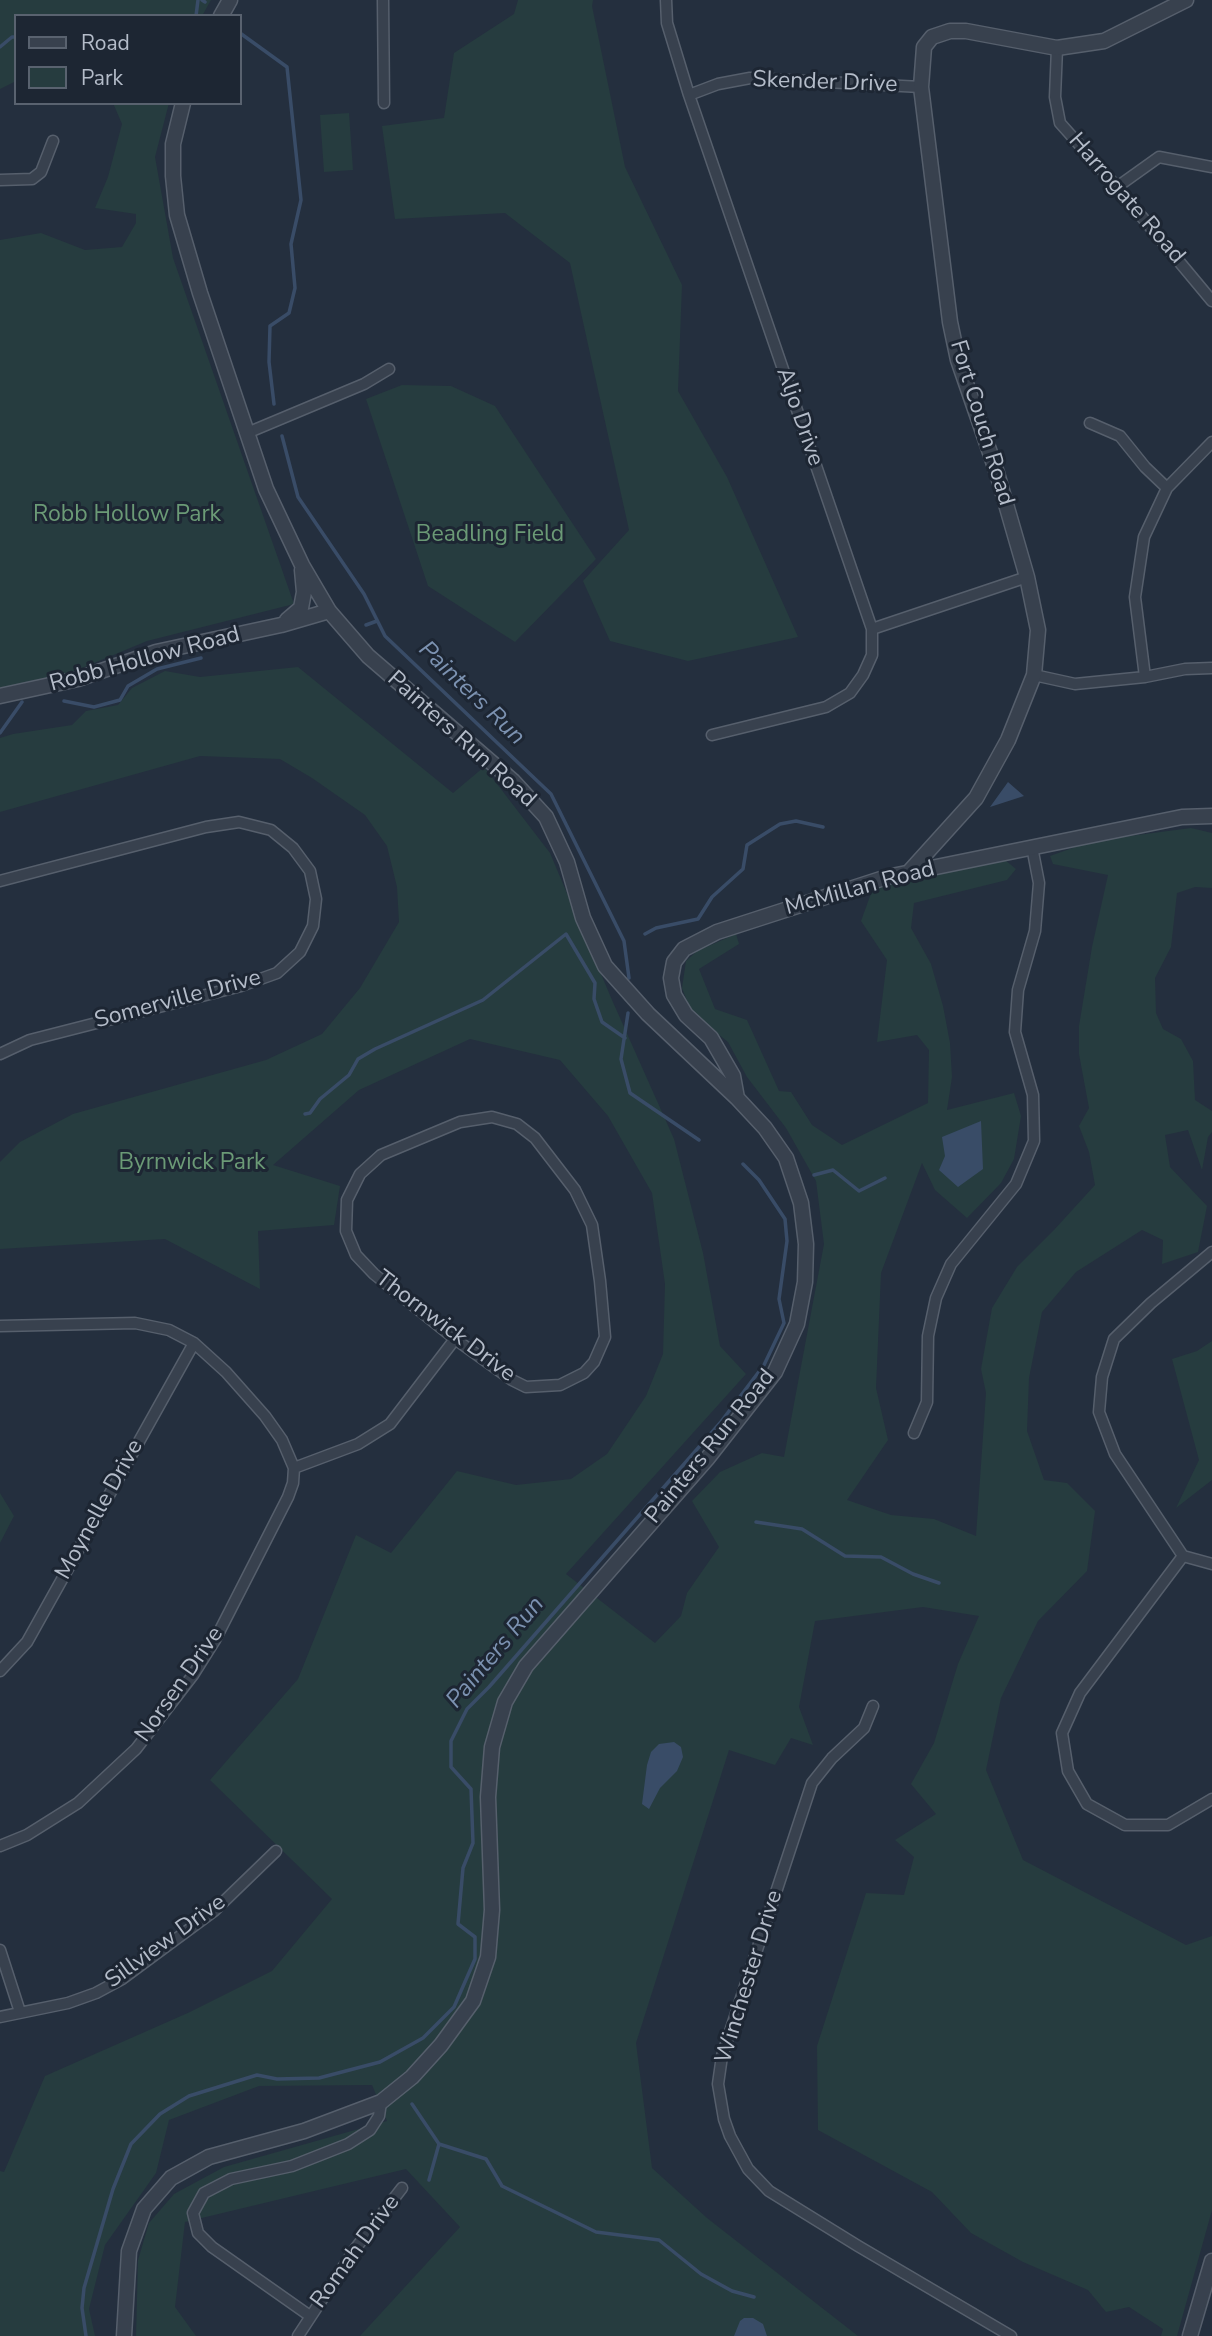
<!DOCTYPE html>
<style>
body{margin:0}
#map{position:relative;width:1212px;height:2336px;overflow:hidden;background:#242f3e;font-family:"Nunito Sans",sans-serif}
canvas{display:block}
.legend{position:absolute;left:14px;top:14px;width:228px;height:91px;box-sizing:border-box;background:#1d2633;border:2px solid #59626f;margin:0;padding:9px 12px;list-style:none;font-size:21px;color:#b4bcc9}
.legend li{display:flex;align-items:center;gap:14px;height:35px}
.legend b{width:35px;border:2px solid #59626f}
</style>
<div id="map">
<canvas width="1212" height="2336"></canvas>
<ul class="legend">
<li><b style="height:9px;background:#38414e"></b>Road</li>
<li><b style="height:19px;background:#263c3f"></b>Park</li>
</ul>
</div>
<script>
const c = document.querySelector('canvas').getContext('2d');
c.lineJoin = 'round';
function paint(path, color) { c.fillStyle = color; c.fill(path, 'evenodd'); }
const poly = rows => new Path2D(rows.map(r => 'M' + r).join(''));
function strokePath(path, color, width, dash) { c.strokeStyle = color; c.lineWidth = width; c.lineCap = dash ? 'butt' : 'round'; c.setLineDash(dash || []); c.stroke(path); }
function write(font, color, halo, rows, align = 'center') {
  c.font = font + ' "Nunito Sans",sans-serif'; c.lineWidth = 6; c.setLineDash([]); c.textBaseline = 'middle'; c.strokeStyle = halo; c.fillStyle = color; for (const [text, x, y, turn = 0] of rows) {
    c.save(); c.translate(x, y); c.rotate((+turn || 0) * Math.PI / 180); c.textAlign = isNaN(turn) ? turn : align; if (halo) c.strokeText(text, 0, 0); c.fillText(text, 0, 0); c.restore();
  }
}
const green = poly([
 [0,0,211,0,202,16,16,16,16,81,0,89],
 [518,0,593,0,592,6,625,167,682,285,678,391,727,477,798,637,688,661,610,641,583,581,629,530,570,263,505,213,395,219,382,126,444,118,454,53,514,14],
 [113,103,169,103,155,157,173,258,294,604,147,641,58,678,0,688,0,240,41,233,85,250,122,247,136,223,136,214,95,208,108,177,122,124],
 [349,113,353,170,324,172,320,115],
 [402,385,451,386,495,406,596,559,515,642,428,586,366,399],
 [298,667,453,793,484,767,550,853,612,1000,674,1139,703,1253,720,1346,746,1374,566,1574,655,1643,681,1616,687,1593,719,1547,692,1501,720,1472,762,1453,784,1457,824,1244,816,1181,786,1128,747,1077,728,1042,692,1013,682,988,686,961,697,951,736,934,739,944,699,969,715,1009,747,1020,779,1091,791,1092,812,1125,842,1145,928,1103,929,1050,917,1035,877,1042,887,960,861,921,873,888,922,875,1005,860,1016,869,1007,880,914,903,911,928,931,964,943,1006,950,1043,952,1077,947,1110,1014,1093,1021,1116,1014,1159,1001,1183,967,1218,935,1190,922,1163,881,1273,876,1388,888,1440,847,1500,891,1515,934,1519,976,1536,986,1393,981,1369,992,1308,1017,1267,1054,1230,1095,1185,1089,1152,1079,1126,1089,1108,1079,1054,1079,1026,1092,947,1108,875,1053,864,1050,856,1092,841,1191,828,1212,833,1212,888,1195,887,1177,893,1171,947,1155,978,1156,1013,1163,1029,1181,1039,1193,1061,1195,1100,1212,1111,1212,1132,1208,1137,1202,1170,1188,1130,1165,1135,1170,1167,1207,1206,1198,1252,1162,1264,1163,1240,1142,1230,1076,1272,1042,1312,1029,1378,1027,1431,1044,1480,1067,1483,1095,1511,1087,1571,1038,1621,1001,1698,986,1770,1023,1860,1186,1945,1212,1936,1212,2210,1177,2336,1161,2336,1163,2329,1129,2307,1106,2312,1088,2290,1023,2262,971,2233,932,2192,818,2130,817,2046,866,1893,904,1895,914,1857,895,1840,936,1814,911,1784,934,1743,958,1664,979,1616,923,1607,815,1621,799,1707,813,1745,791,1738,775,1765,729,1750,636,2043,652,2168,707,2218,858,2336,360,2336,460,2227,406,2169,185,2222,175,2307,196,2336,136,2336,138,2260,149,2223,174,2194,224,2167,387,2121,372,2085,259,2086,169,2120,156,2173,105,2245,89,2309,95,2336,0,2336,0,2171,4,2172,45,2076,190,2012,272,1971,332,1899,210,1780,298,1679,356,1535,391,1553,457,1471,516,1485,571,1479,607,1454,646,1396,663,1354,665,1284,652,1193,608,1116,560,1060,470,1039,359,1090,273,1165,340,1186,334,1225,258,1231,260,1289,165,1239,0,1249,0,1162,20,1142,73,1114,266,1060,322,1034,360,988,399,922,397,887,387,846,365,815,312,778,280,759,200,756,0,812,0,738,13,734,72,725,86,711,118,705,132,688,165,671,200,677],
 [1212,1341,1212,1480,1176,1508,1199,1460,1172,1359,1197,1351],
 [0,1493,14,1516,0,1543]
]);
const water = poly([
 [1008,782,1024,796,990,807],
 [981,1121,983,1169,958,1187,939,1170,945,1156,942,1137],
 [674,1742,681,1747,683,1757,677,1771,660,1788,649,1809,642,1804,647,1765,651,1752,659,1744],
 [744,2318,753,2318,763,2324,767,2336,734,2336,740,2321]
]);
const stream = poly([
 [202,0,205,2],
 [196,16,198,0],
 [240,33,287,67,301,200,291,244,295,288,289,313,270,326,269,362,274,404],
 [0,47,12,37,16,37],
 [282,436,298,497,364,594,385,636,551,794,624,941,629,978],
 [366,625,377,621],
 [64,701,94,707,120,700,128,686,157,669,201,658],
 [0,733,22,702],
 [645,934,656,928,698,919,712,897,743,869,747,845,780,824,796,821,823,827],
 [628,1013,621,1059,630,1093,699,1140],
 [305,1114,310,1113,320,1099,349,1075,358,1059,375,1049,483,1000,566,934,595,983,594,999,602,1022,625,1038],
 [814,1175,833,1170,859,1191,885,1178],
 [756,1522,802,1529,845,1556,881,1557,913,1574,939,1583],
 [412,2104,439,2144,429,2180],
 [439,2144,486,2159,502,2186,596,2232,659,2240,701,2274,732,2291,754,2297],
 [86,2336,82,2308,84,2288,113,2189,131,2144,160,2114,189,2096,257,2075,277,2079,319,2078,380,2062,423,2038,454,2007,475,1959,475,1937,458,1924,463,1868,473,1843,471,1789,451,1767,451,1741,467,1709,489,1687,720,1423,764,1365,784,1323,779,1299,787,1241,785,1219,759,1180,743,1164]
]);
const minor = poly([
 [383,0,384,103],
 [666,0,667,23,689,95,872,629,872,655,863,675,850,693,826,707,712,735],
 [1057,48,1055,97,1060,123,1117,187,1212,301],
 [689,95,718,84,750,78,921,87],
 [0,180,32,179,41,172,53,141],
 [1117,187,1159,157,1212,167],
 [1090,423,1120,436,1145,467,1167,488],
 [247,433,364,384,389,369],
 [872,629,1027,577],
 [1034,675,1075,684,1145,677,1185,669,1212,668],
 [1145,677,1135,597,1144,537,1167,488,1212,442],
 [0,881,206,827,239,822,271,830,293,848,310,871,316,899,313,926,300,952,277,973,241,986,30,1040,0,1054],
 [492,1117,517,1124,535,1138,575,1190,592,1225,600,1281,605,1337,594,1362,584,1373,560,1385,526,1387,512,1380,455,1339,374,1274,356,1255,346,1231,347,1200,360,1174,381,1155,460,1122,492,1117],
 [1212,1252,1151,1303,1114,1339,1102,1377,1099,1412,1115,1454,1183,1556,1212,1564],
 [0,1326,135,1323,169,1330,194,1343,226,1372,265,1416,282,1440,294,1468,293,1483,288,1497,215,1640,193,1675,136,1749,78,1803,27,1835,0,1846],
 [914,1433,927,1402,928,1336,936,1298,951,1264,1016,1184,1034,1141,1033,1095,1015,1032,1018,990,1035,931,1039,883,1032,847],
 [294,1468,358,1444,390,1424,455,1339],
 [1183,1556,1080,1693,1062,1733,1068,1771,1087,1804,1125,1825,1168,1825,1212,1799],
 [0,1671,27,1642,194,1343],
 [873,1706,864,1728,832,1758,812,1783,722,2056,718,2084,724,2119,730,2136,748,2169,769,2191,858,2246,1011,2336],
 [0,1950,20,2012],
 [0,2017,68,2003,96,1993,122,1979,214,1911,276,1851],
 [310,2316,212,2247,198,2233,193,2213,204,2193,231,2179,292,2166,348,2144,370,2130,379,2116,381,2102],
 [298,2336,355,2249,402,2188]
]);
const tertiary = poly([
 [221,16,230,0],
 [287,620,301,608,304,592,302,570],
 [0,696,78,679,156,652,281,625,329,611],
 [910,871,976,798,1008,740,1034,675,1038,630,1027,577,997,473,958,360,950,322,921,87,924,47,932,37,950,31,966,31,1057,48,1104,41,1186,0],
 [737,1098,733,1076,711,1038,686,1015,674,995,671,978,674,962,684,949,717,932,887,877,1182,817,1212,816],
 [124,2336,129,2251,144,2209,171,2178,209,2157,304,2131,381,2102,412,2077,441,2045,473,2001,488,1957,492,1910,488,1797,492,1747,505,1702,526,1666,707,1459,775,1372,797,1324,805,1282,806,1244,801,1203,786,1158,765,1128,737,1098,648,1014,605,966,583,918,567,862,546,817,513,781,368,656,329,611,302,565,266,489,200,293,177,215,173,176,173,144,183,103],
 [1190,2336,1212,2261]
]);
const streetNames = [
 ["Skender Drive",825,83,2],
 ["Harrogate Road",1126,199,49],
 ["Aljo Drive",799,417,71],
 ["Fort Couch Road",981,423,73],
 ["Robb Hollow Road",145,660,-15],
 ["Painters Run Road",461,740,42],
 ["McMillan Road",860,889,-15],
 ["Somerville Drive",178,1000,-15],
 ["Thornwick Drive",445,1327,37],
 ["Painters Run Road",711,1447,-51],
 ["Moynelle Drive",100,1510,-61],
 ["Norsen Drive",180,1685,-55],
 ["Sillview Drive",166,1942,-36],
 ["Winchester Drive",750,1977,-73],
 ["Romah Drive",356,2252,-54]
];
const parkNames = [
 ["Robb Hollow Park",127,515],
 ["Beadling Field",490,535],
 ["Byrnwick Park",192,1163]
];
const waterNames = [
 ["Painters Run",471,694,44],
 ["Painters Run",496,1653,-50]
];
paint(green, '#263c3f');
paint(water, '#394c67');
strokePath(stream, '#394c67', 3.5);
strokePath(minor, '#565f6c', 13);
strokePath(tertiary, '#565f6c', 17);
strokePath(minor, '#38414e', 10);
strokePath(tertiary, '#38414e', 14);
write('23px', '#b4bcc9', '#1d2633', streetNames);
write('23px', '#6b9a76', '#1d2633', parkNames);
write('italic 24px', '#7c92b1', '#1d2633', waterNames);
</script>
